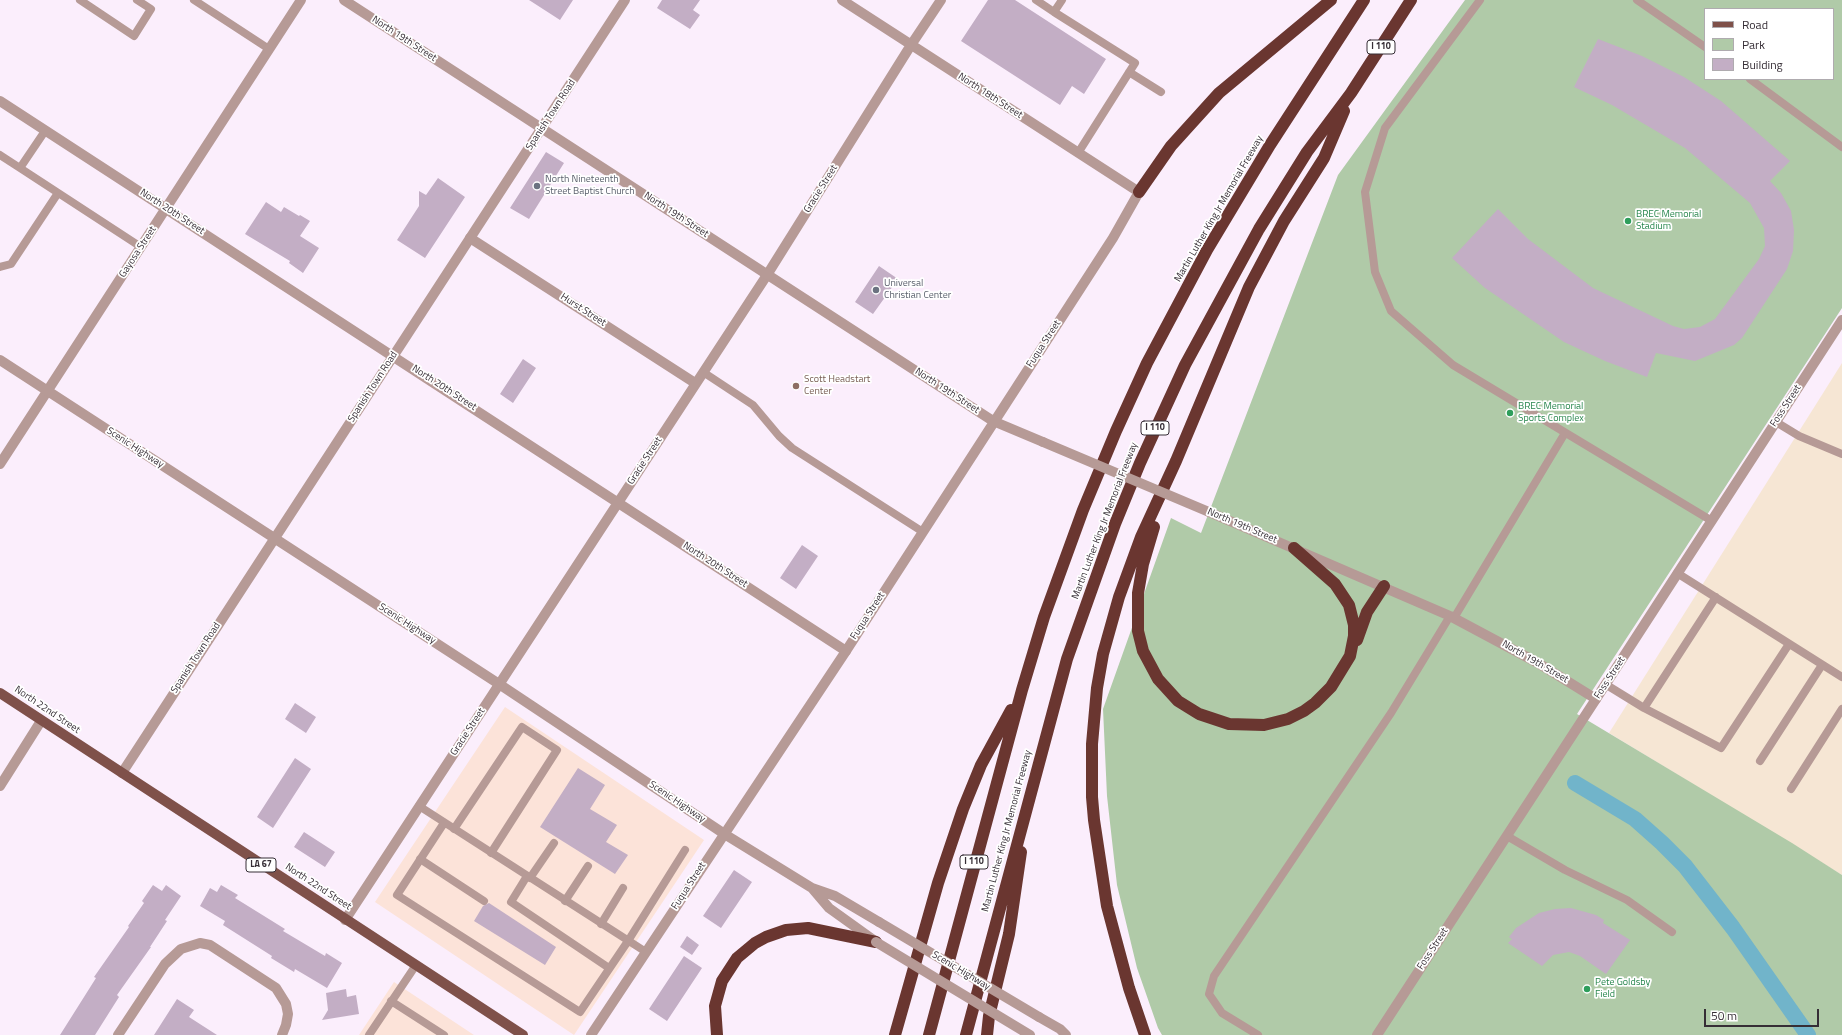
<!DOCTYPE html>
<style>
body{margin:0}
#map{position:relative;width:1842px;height:1035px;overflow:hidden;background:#fbeefc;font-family:"Titillium Web",sans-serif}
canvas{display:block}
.legend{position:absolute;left:1704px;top:8px;width:130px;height:72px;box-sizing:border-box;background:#fff;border:1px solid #afabaf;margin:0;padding:5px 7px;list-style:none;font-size:12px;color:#362e36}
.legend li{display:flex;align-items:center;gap:8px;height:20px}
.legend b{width:20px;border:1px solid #afabaf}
.scale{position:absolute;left:1704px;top:1009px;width:115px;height:18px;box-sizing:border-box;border:2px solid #362e36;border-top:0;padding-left:5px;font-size:12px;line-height:14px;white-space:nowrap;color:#362e36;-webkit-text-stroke:3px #fff;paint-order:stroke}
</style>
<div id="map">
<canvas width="1842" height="1035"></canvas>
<ul class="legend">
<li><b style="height:5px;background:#7f514a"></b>Road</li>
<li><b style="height:11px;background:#b0caa8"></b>Park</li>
<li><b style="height:11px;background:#c3aec5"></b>Building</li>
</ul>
<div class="scale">50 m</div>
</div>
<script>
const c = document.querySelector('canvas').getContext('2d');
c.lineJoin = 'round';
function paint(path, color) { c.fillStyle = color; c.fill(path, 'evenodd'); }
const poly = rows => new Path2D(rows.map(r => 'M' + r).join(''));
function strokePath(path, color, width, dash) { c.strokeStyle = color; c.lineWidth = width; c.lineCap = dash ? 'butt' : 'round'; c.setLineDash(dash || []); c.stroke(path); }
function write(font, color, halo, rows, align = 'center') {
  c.font = font + ' "Titillium Web",sans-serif'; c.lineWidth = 3.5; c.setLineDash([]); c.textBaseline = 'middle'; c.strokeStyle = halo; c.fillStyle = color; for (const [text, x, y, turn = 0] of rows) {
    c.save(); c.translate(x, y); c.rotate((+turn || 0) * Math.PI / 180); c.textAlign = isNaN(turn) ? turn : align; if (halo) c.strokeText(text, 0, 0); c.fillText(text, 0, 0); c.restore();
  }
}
const commercial = poly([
 [505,707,704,840,574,1035,375,902],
 [394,982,474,1035,359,1035]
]);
const industrial = poly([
 [1842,363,1842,875,1609,733]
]);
const green = poly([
 [1465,0,1842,0,1842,308,1577,714,1792,843,1842,875,1842,1035,1162,1035,1158,1028,1137,968,1117,885,1107,796,1103,709,1171,518,1201,533,1338,175],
 [1705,9,1833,9,1833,79,1705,79]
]);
const canal = poly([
 [1575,783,1635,819,1662,843,1685,866,1733,928,1808,1035]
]);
const building = poly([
 [529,0,573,0,560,20],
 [662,0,700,0,693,10,700,15,690,29,657,8],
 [988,0,1015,0,1106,59,1084,94,1072,86,1060,105,961,41],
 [1598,39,1642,56,1684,77,1721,101,1790,161,1770,181,1781,193,1791,211,1794,230,1793,251,1787,269,1742,338,1734,345,1695,361,1656,353,1647,377,1605,361,1564,342,1485,288,1452,258,1498,209,1528,239,1593,288,1673,326,1684,329,1700,327,1715,319,1759,259,1765,246,1764,228,1750,203,1685,148,1612,105,1574,87],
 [546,152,564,163,529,219,510,208],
 [438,178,465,197,425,258,397,240,419,206,419,191,426,195],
 [266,202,281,212,284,207,299,216,300,215,310,221,300,236,319,248,303,273,289,263,290,261,245,234],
 [879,266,898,279,873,314,855,302],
 [523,359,536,368,513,403,500,394],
 [802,545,818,556,796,589,780,578],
 [295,703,316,717,306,733,285,719],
 [295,758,311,769,273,828,257,817],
 [578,768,605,785,590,809,617,825,606,842,628,855,615,874,540,827],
 [304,832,335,852,325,867,294,847],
 [734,870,752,882,721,928,703,916],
 [153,885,162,891,166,885,181,896,165,920,167,921,150,947,151,947,117,995,119,997,95,1035,60,1035,96,978,94,977,129,927,128,926,144,903,142,901],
 [221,885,238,895,235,898,285,929,283,931,325,956,326,953,342,963,327,988,295,969,294,972,271,958,272,956,223,925,225,921,200,906,210,888,217,892],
 [489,903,556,947,545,965,474,921,483,906],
 [1571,908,1596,915,1604,920,1603,923,1630,940,1606,974,1580,956,1569,952,1553,955,1542,966,1508,943,1512,939,1509,937,1516,928,1539,913,1555,909],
 [687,936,699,945,692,955,680,947],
 [684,956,702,968,667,1021,649,1009],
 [346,989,347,997,356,995,359,1014,322,1020,328,1010,326,993],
 [177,999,194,1010,189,1017,217,1035,154,1035]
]);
const service = poly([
 [80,0,134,36,151,9,137,0],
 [194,0,269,49],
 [1036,0,1054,12],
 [1062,0,1054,12,1135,63,1078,153],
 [1480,0,1385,128,1365,192,1375,272,1391,311,1453,365,1712,521],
 [1637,0,1705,47],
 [1129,72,1161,92],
 [1750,79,1842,147],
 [45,131,20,168,141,247],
 [0,155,20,168],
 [0,267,11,264,58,193],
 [703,372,753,405,779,436,792,448,923,532],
 [1776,422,1799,436,1842,454],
 [1677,573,1842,677],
 [1454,618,1565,433],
 [1605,684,1644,708,1716,597],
 [1644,708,1721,748,1789,644],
 [1760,761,1822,665],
 [1791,789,1842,709],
 [419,806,646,952],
 [444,823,397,895,580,1012,628,941,685,850],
 [454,829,522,727,557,750,491,853],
 [1507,836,1565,870,1627,900,1672,932],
 [420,859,484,901],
 [527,876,511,902,609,968],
 [530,878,554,843],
 [565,901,588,866],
 [601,924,623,888],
 [391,1001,444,1035],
 [369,1035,416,965],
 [1258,1035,1222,1013,1209,994,1214,976,1391,713,1450,616]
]);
const minor = poly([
 [842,0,1139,192],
 [0,101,846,651],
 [470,238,695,383],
 [0,464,301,0],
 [1596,699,1842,320],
 [0,786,41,721],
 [345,920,767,275,911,45,941,0],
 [118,1035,165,964,181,949,200,943,210,945,276,988,286,1004,288,1014,286,1025,282,1035]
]);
const tertiary = poly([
 [344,0,993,421,1043,442],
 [0,360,499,684,726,835,812,888,835,896,879,922],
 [1209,512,1450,616,1538,663,1596,699,1377,1035],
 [122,773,625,0],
 [812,888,829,908,875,941],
 [1039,1017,1060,1029,1066,1035],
 [591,1035,846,651,1113,238,1139,192]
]);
const primary = poly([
 [0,693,523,1035]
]);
const motorway = poly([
 [1139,192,1171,146,1219,93,1331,0],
 [1154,527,1143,564,1138,593,1138,631,1143,651,1158,679,1178,701,1199,714,1229,724,1264,725,1288,719,1304,711,1315,703,1331,687,1350,656,1354,636,1354,625,1349,605,1335,584,1294,548],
 [1357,640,1367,612,1384,586],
 [717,1035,715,1006,722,981,737,958,755,943,766,937,786,930,808,928,876,942],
 [895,1035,938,883,963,809,981,765,1011,710],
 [929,1035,1022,690,1044,617,1083,510,1116,431,1147,363,1207,250,1270,145,1364,0],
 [966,1035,1067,659,1115,524,1140,463,1185,365,1259,229,1307,152,1351,93,1411,0],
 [987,1035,989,1016,1009,934,1021,852],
 [1145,1035,1129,988,1107,906,1094,820,1092,797,1092,744,1097,688,1103,654,1119,597,1141,537,1176,461,1249,287,1284,221,1324,158,1344,111]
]);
const tertiaryBridge = poly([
 [1043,442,1209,512],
 [879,922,1039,1017],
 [876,942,1030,1035]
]);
const markers = [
 [537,186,4,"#6b7280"],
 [1628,221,4,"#2e9e5b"],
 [876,290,4,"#6b7280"],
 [796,386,4,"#8d6e63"],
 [1510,413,4,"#2e9e5b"],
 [1587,989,4,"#2e9e5b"]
];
const shields = [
 [1381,47,28],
 [1155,428,28],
 [974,862,28],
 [261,865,30]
];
const shieldNames = [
 ["I 110",1381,47],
 ["I 110",1155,428],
 ["I 110",974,862],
 ["LA 67",261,865]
];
const streetNames = [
 ["North 19th Street",404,39,33],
 ["North 18th Street",990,96,33],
 ["Spanish Town Road",551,115,-57],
 ["Gracie Street",821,189,-58],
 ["Martin Luther King Jr Memorial Freeway",1219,209,-60],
 ["North 20th Street",172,212,33],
 ["North 19th Street",676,215,33],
 ["Gayosa Street",138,252,-57],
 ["Hurst Street",583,310,33],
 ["Fuqua Street",1044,344,-57],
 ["Spanish Town Road",373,387,-57],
 ["North 20th Street",444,388,33],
 ["North 19th Street",947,391,33],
 ["Foss Street",1786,406,-57],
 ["Scenic Highway",135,448,33],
 ["Gracie Street",645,461,-57],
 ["Martin Luther King Jr Memorial Freeway",1105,521,-69],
 ["North 19th Street",1242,526,23],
 ["North 20th Street",715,565,33],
 ["Fuqua Street",868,616,-57],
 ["Scenic Highway",407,624,33],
 ["Spanish Town Road",196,658,-57],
 ["North 19th Street",1535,662,30],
 ["Foss Street",1610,678,-57],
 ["North 22nd Street",47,710,34],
 ["Gracie Street",468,732,-57],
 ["Scenic Highway",677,802,34],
 ["Martin Luther King Jr Memorial Freeway",1007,831,-75],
 ["Fuqua Street",689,886,-57],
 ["North 22nd Street",318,887,33],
 ["Foss Street",1433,949,-57],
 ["Scenic Highway",961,971,31]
];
const worshipNames = [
 ["North Nineteenth",545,180],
 ["Street Baptist Church",545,192],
 ["Universal",884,284],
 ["Christian Center",884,296]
];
const leisureNames = [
 ["BREC Memorial",1636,215],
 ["Stadium",1636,227],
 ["BREC Memorial",1518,407],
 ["Sports Complex",1518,419],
 ["Pete Goldsby",1595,983],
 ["Field",1595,995]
];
const educationNames = [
 ["Scott Headstart",804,380],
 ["Center",804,392]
];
paint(commercial, '#fce3d9');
paint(industrial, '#f6e6d4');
paint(green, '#b0caa8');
strokePath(canal, '#71b4ca', 16);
paint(building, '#c3aec5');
strokePath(service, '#b69a96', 8);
strokePath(minor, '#b69a96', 10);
strokePath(tertiary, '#b69a96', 10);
strokePath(primary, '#7f514a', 10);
strokePath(motorway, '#6a3630', 12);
strokePath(tertiaryBridge, '#b69a96', 10);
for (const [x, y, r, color] of markers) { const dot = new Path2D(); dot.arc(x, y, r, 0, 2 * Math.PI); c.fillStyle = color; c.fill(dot); strokePath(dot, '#fff', 1.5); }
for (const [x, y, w] of shields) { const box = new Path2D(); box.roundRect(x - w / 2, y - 7, w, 14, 3); c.fillStyle = '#fff'; c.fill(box); strokePath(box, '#362e36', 1); }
write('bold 9px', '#362e36', null, shieldNames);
write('10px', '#362e36', '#fff', streetNames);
write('10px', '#5b616d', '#fff', worshipNames, 'left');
write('10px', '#27864d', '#fff', leisureNames, 'left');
write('10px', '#785e54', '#fff', educationNames, 'left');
</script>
